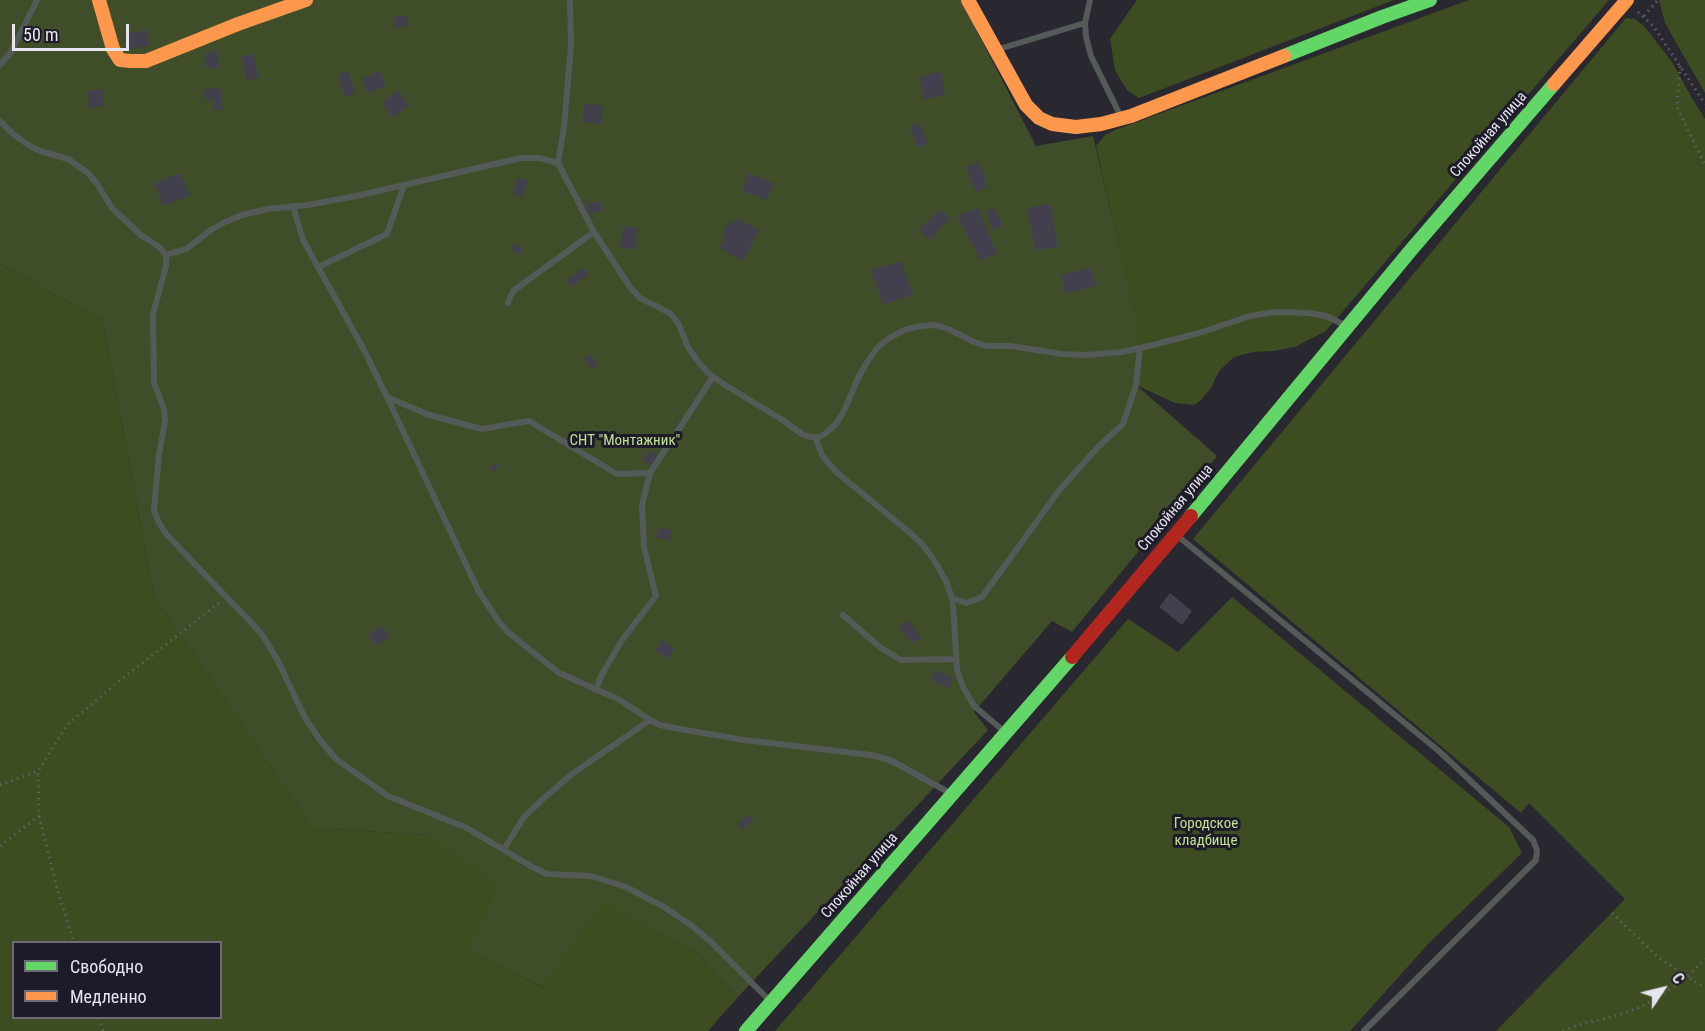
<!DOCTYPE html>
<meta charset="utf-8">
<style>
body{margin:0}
#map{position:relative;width:1705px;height:1031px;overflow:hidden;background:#292830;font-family:"Roboto Condensed",sans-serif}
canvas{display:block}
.legend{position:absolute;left:12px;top:941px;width:210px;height:78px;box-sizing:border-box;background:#1e1b29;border:2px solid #6e6b78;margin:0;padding:8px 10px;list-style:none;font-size:18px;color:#e6e4ef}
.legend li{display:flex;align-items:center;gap:12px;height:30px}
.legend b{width:30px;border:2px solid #6e6b78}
.north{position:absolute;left:1633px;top:959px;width:60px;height:60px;-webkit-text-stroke:4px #1e1b29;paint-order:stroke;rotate:55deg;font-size:16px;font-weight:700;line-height:24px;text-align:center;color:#e6e4ef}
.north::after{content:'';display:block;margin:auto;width:21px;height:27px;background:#e6e4ef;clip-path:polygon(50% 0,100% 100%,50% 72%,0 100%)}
.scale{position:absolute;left:12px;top:24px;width:117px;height:27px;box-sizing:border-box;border:3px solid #e6e4ef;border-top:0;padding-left:8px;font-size:18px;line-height:21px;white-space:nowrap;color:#e6e4ef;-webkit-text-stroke:4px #1e1b29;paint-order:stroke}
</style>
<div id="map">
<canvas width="1705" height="1031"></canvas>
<ul class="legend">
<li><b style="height:8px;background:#63d668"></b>Свободно</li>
<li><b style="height:8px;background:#ff974d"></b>Медленно</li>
</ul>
<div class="north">С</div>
<div class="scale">50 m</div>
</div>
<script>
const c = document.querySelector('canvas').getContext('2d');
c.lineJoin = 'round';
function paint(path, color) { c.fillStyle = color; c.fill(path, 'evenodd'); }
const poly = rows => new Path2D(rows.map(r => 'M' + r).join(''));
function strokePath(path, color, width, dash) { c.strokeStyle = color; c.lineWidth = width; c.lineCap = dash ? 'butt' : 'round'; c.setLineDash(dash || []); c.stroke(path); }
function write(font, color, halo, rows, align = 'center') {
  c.font = font + ' "Roboto Condensed",sans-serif'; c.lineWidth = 6; c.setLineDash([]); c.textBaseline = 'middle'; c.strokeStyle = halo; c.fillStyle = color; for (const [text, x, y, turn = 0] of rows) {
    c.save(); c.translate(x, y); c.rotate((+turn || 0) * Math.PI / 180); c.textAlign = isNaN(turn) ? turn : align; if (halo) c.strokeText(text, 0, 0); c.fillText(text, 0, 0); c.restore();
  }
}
const green = poly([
 [0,0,961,0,1036,146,1093,136,1138,327,1136,385,1217,456,1072,632,1052,621,974,712,988,730,738,997,693,949,543,987,469,949,428,835,313,828,154,596,103,321,0,264]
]);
const forest = poly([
 [1137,0,1394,0,1139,98,1127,90,1115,70,1110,39],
 [1469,0,1609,0,1326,331,1295,347,1273,351,1253,352,1234,357,1219,371,1211,388,1201,400,1194,405,1175,403,1136,385,1137,327,1096,146,1105,135,1115,130],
 [1659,0,1705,0,1705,93,1665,23],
 [1626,18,1635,19,1644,26,1672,62,1693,100,1705,119,1705,1031,1496,1031,1625,899,1529,803,1521,813,1193,539],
 [0,264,103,321,154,596,313,828,428,835,499,885,470,949,542,987,603,901,693,949,738,997,708,1031,0,1031],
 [14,942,220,942,220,1018,14,1018],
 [1232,597,1509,827,1522,853,1429,943,1350,1031,775,1031,1128,619,1178,652]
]);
const building = poly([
 [406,15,408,26,395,28,393,17],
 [147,30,150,46,126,49,124,34],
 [217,51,219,67,206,69,204,53],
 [253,54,259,77,247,81,241,57],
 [349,71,355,94,344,97,338,74],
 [380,71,386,86,367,93,362,78],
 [940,71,945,94,924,100,919,78],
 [220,87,223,110,215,111,213,99,205,101,204,90],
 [102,89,104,106,89,108,87,91],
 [398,91,409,105,393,118,382,103],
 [584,104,603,106,601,124,582,122],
 [918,122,928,143,918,148,909,127],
 [979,162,988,187,976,192,966,167],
 [180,173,190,195,164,206,154,184],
 [748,173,774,183,767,200,742,191],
 [517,178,528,180,523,197,513,194],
 [600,201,603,211,588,214,586,204],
 [1050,204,1058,247,1035,250,1027,208],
 [978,208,997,253,981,261,957,216],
 [995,208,1003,226,993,230,986,212],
 [939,209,950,218,930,240,919,230],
 [736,218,759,230,743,261,719,248,725,236,722,235,729,222,733,224],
 [623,227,637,228,635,249,620,248],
 [517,243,523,251,517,255,511,247],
 [901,261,913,295,883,305,871,270],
 [583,268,588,275,571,287,566,280],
 [1091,268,1096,286,1065,293,1061,275],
 [591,355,597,364,591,369,584,359],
 [648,451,658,455,653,465,643,461],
 [496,463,499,467,493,472,489,468],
 [660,527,672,531,669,541,656,537],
 [1170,593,1192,611,1182,625,1159,607],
 [908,620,922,638,912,644,899,627],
 [381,626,389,637,376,646,368,634],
 [661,640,675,648,669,659,655,651],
 [934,670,953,678,949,688,930,680],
 [748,815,753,820,743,830,737,824]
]);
const path = poly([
 [1638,12,1654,27,1705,104],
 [1644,16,1658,0],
 [1680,66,1677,107,1705,165],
 [0,785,38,771],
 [39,816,58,892,74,942],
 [0,846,39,816,38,771,67,725,118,682,219,603],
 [1612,913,1659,958,1705,988],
 [99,1018,103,1031],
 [1563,1031,1584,1023,1612,1017,1641,1007,1683,981,1705,959]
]);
const lane = poly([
 [1090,0,1085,23,1086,37,1091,56,1120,115],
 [999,49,1085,23],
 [0,65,11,52,37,0],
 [0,121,14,135,30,146,40,151,68,159,88,173,97,184,112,208,142,236,158,246,166,255,166,266,153,314,154,383,164,409,165,421,159,454,154,510,159,523,167,535,261,633,277,659,305,718,320,740,336,759,388,796,467,828,534,868,547,874,591,876,626,887,664,907,691,925,711,942,771,1002],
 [558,163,564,127,571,45,570,0],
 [293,206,303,240,364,350,387,397,478,590,499,622,509,633,559,673,618,699,650,720],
 [166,255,186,249,211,230,225,222,242,215,268,209,308,205,361,195,521,158,539,158,558,163,594,232,630,287,640,298,670,313,678,323,688,347,696,359,708,373,722,383,784,421,802,434,810,437,819,437,826,433,835,425,843,413,859,376,869,359,878,347,889,338,907,329,922,326,935,325,948,329,974,342,987,346,1010,346,1062,354,1087,355,1122,352,1153,345,1199,333,1250,316,1275,312,1308,313,1326,316,1347,326],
 [318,267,387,234,404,185],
 [508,303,513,291,594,232],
 [387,397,429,415,482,429,529,421,617,474,650,473],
 [815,437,822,455,835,471,909,532,922,544,932,557,946,581,952,598,954,617,957,670,963,687,974,706,1005,732],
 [1179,537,1440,752,1533,840,1537,850,1536,860,1364,1031],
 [952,598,966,603,982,597,1061,488,1099,446,1123,424,1136,385,1140,348],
 [843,615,881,648,901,660,956,659],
 [596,690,601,676,622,640,656,596,644,547,642,505,650,473,713,377],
 [504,849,524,817,542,800,572,774,650,720,660,725,680,729,744,740,871,755,890,760,950,793]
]);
const fast = poly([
 [1284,56,1382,17,1430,0],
 [1191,516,1411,250,1554,84],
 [746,1031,1072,657]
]);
const slow = poly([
 [99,0,113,49,120,60,131,61,146,61,238,24,306,0],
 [968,0,1026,105,1039,118,1052,124,1076,127,1101,124,1131,116,1284,56],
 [1554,84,1627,0]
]);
const jam = poly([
 [1072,657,1191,516]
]);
const streetNames = [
 ["Спокойная улица",1489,135,-49],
 ["Спокойная улица",1176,508,-50],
 ["Спокойная улица",860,876,-49]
];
const parkNames = [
 ["СНТ \"Монтажник\"",625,441],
 ["Городское",1206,824],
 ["кладбище",1206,841]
];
paint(green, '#3f4e29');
paint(forest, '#3d4d21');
paint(building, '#43404d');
strokePath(path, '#5e6161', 3, [1.5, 4.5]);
strokePath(lane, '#545a58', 6);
strokePath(fast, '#63d668', 14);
strokePath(slow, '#ff974d', 14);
strokePath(jam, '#b3261e', 14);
write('15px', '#e6e4ef', '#1e1b29', streetNames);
write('15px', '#c0e190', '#1e1b29', parkNames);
</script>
